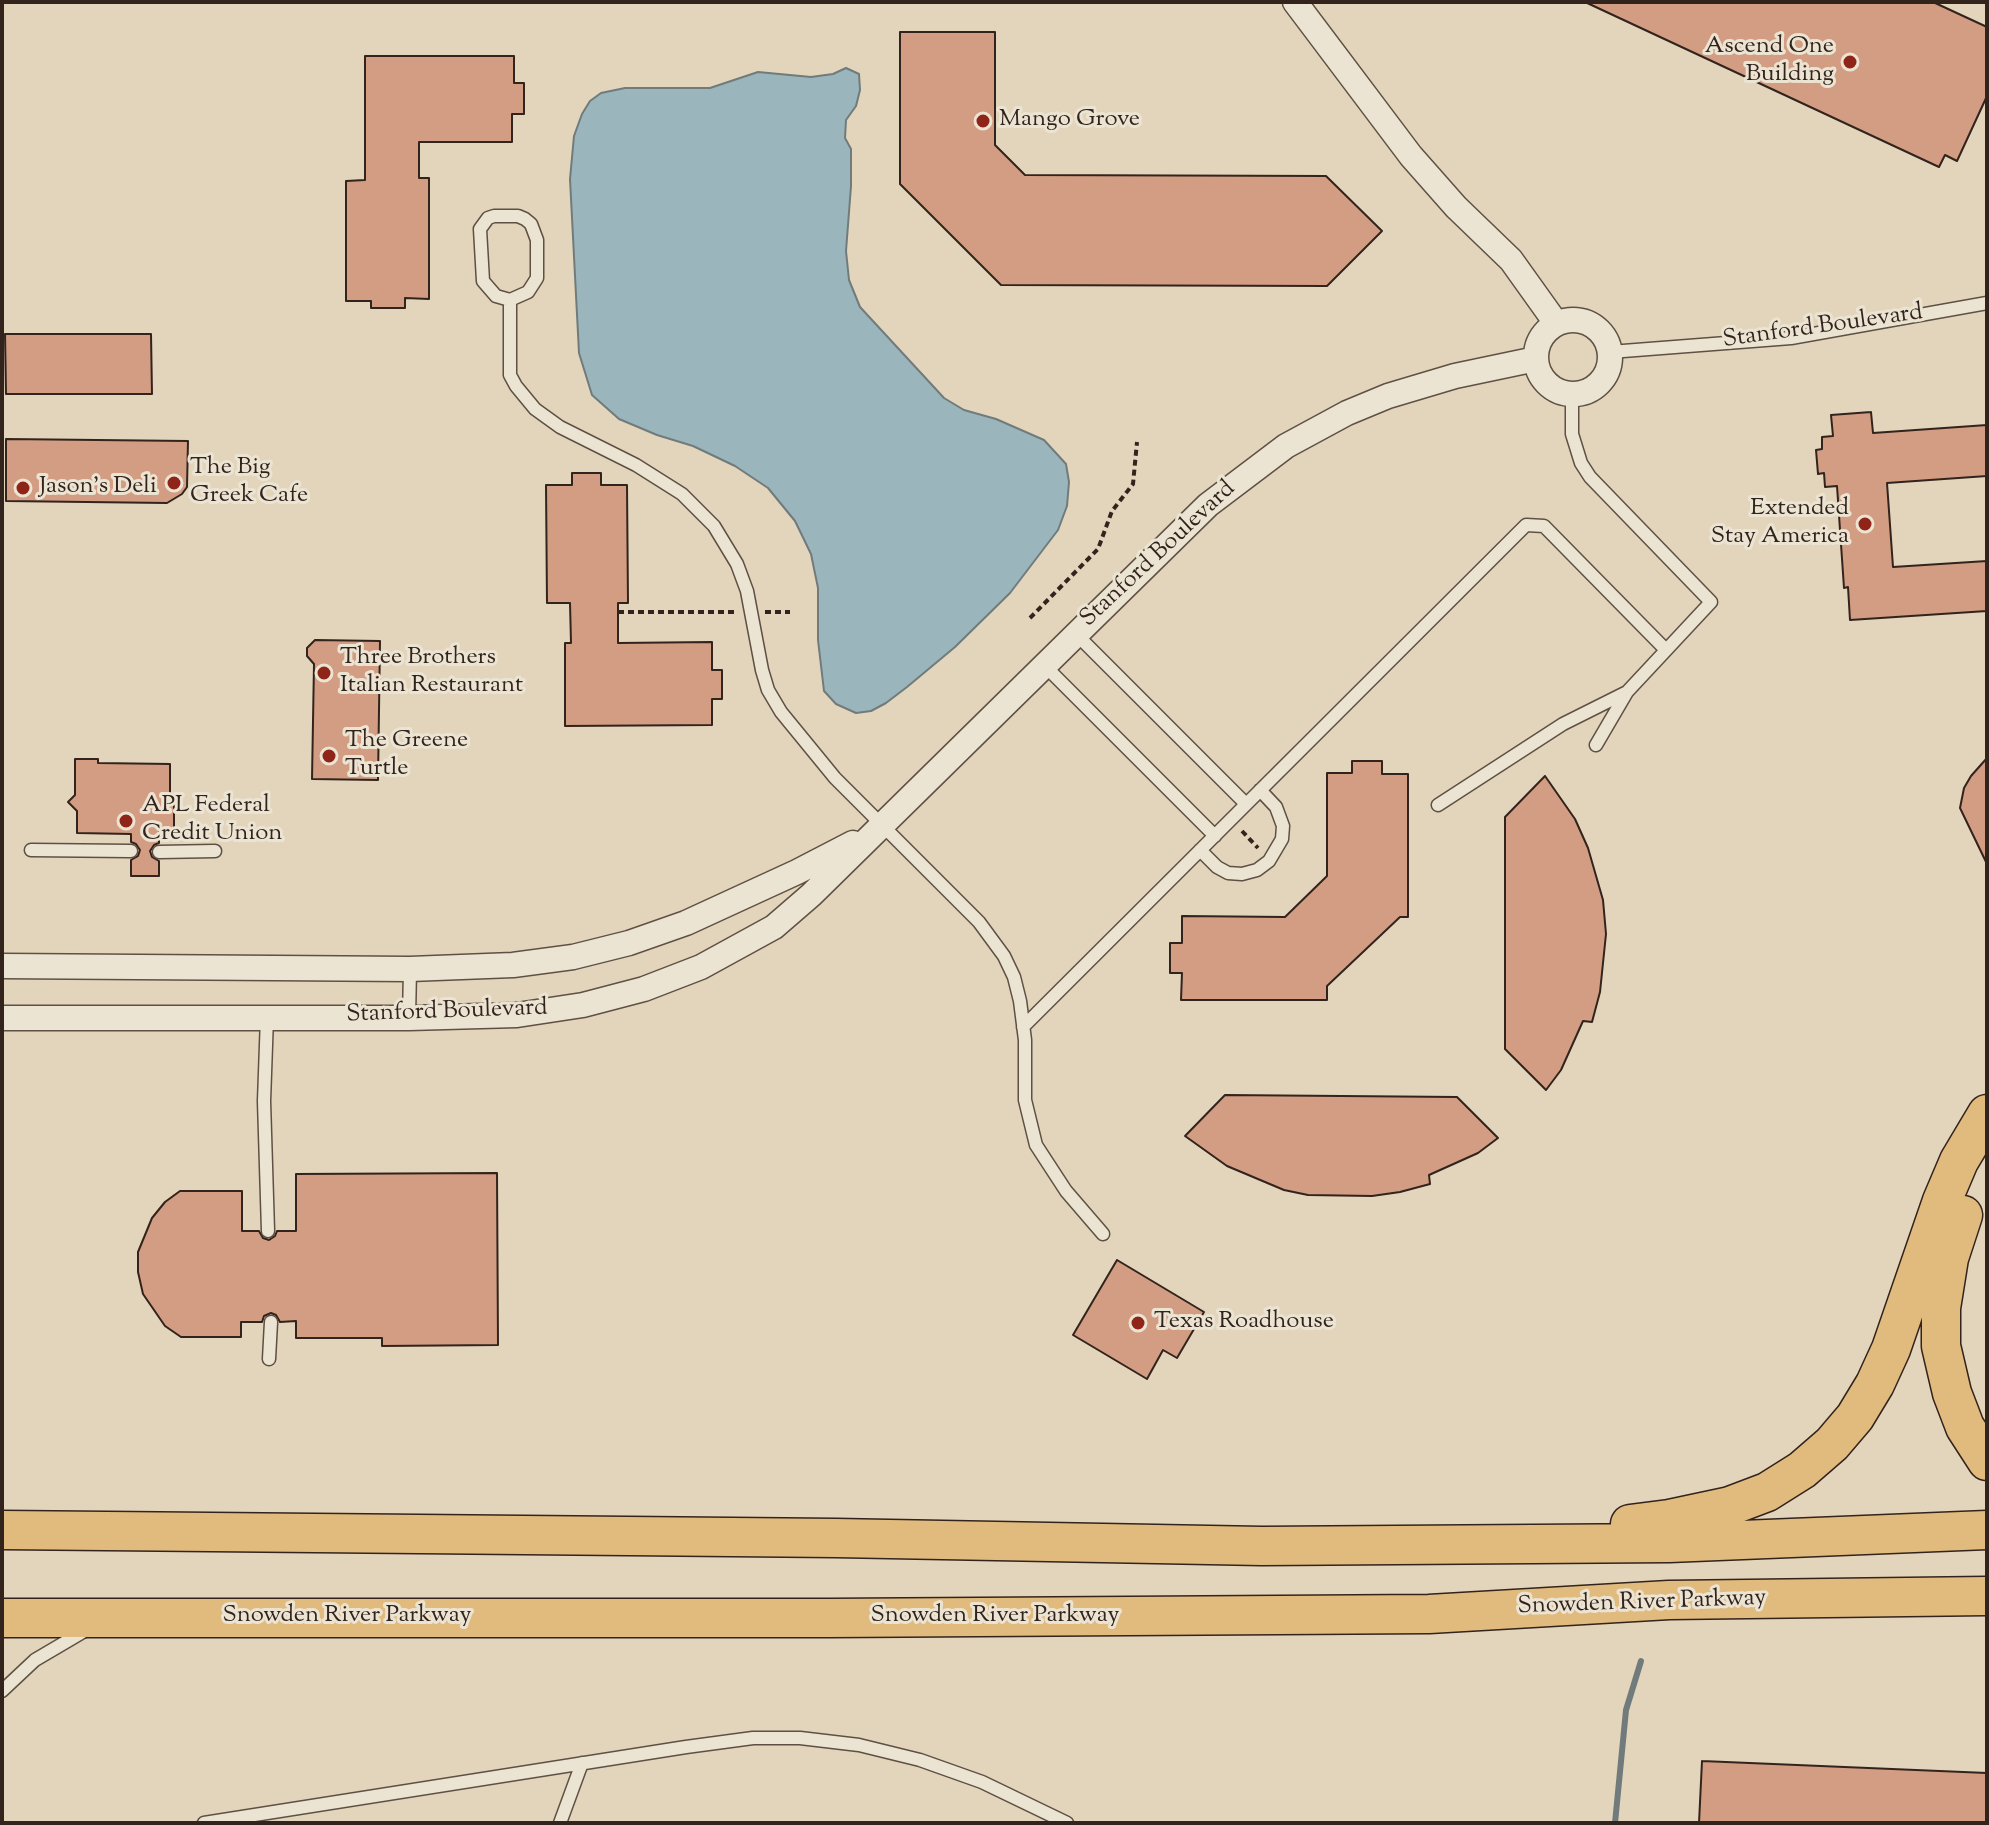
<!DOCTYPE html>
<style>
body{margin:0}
#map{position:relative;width:1989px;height:1825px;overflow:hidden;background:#e2d5bb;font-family:"Sorts Mill Goudy",serif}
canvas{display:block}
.frame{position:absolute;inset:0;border:4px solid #33231d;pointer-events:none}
</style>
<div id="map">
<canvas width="1989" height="1825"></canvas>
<div class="frame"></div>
</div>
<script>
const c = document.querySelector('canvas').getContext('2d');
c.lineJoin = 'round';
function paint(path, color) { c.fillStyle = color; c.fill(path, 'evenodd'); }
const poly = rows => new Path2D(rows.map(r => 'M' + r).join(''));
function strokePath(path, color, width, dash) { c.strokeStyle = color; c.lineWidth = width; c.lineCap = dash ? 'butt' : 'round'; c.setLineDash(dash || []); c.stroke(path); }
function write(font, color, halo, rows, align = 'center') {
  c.font = font + ' "Sorts Mill Goudy",serif'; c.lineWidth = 6; c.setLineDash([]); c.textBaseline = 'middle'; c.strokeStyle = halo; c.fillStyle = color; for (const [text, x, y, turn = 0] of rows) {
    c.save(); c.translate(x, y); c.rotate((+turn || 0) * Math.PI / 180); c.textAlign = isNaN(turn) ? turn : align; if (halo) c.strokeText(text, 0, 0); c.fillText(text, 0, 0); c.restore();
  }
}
const water = poly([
 [846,68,859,74,860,90,856,106,846,120,845,138,851,149,851,186,846,251,849,280,860,307,944,398,964,410,996,419,1044,440,1066,464,1069,482,1067,506,1058,530,1010,593,955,647,907,687,886,703,871,711,856,713,836,704,824,691,818,640,818,588,811,554,795,521,768,488,735,466,693,446,657,435,619,419,592,395,579,353,570,179,574,136,582,114,590,101,601,93,625,88,710,88,758,72,811,77,833,74,846,68]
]);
const stream = poly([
 [1615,1823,1626,1710,1641,1661]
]);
const building = poly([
 [1585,2,1933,2,1987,27,1987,96,1957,161,1945,155,1939,167,1585,2],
 [900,32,995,32,995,145,1025,175,1326,176,1382,231,1327,286,1001,285,900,184,900,32],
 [365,56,514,56,514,83,524,83,524,114,512,114,512,142,419,142,419,178,429,178,429,299,405,298,405,308,371,308,371,301,346,301,346,181,365,180,365,56],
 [5,334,151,334,152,394,6,394,5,334],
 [1871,412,1873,433,1987,425,1987,476,1887,483,1893,567,1987,561,1987,611,1850,620,1848,587,1844,588,1837,486,1825,487,1824,473,1818,474,1816,450,1822,449,1822,437,1833,436,1831,415,1871,412],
 [6,439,188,441,187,487,182,494,167,503,6,501,6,439],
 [572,473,601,473,601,485,627,485,628,603,618,603,618,643,712,642,712,670,722,670,722,699,712,699,712,725,565,726,565,643,571,643,570,603,547,603,546,485,572,485,572,473],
 [315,640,380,641,378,780,312,779,314,664,307,656,307,648,315,640],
 [1987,758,1987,864,1960,808,1964,788,1971,776,1987,758],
 [75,759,98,759,98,763,170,764,170,800,174,800,174,832,159,831,159,843,154,845,150,851,152,857,159,861,159,876,131,876,131,860,138,856,140,850,136,844,131,842,131,834,77,833,77,811,68,802,75,795,75,759],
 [1352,761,1382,761,1382,774,1408,774,1408,917,1400,917,1327,986,1327,1000,1181,1000,1182,973,1170,973,1170,943,1182,943,1182,916,1285,917,1327,876,1327,773,1352,773,1352,761],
 [1545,776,1575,819,1588,848,1603,900,1606,934,1600,992,1592,1022,1583,1021,1561,1070,1546,1090,1505,1049,1505,817,1545,776],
 [1225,1095,1457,1097,1498,1138,1478,1153,1429,1175,1430,1184,1400,1192,1372,1196,1308,1195,1284,1190,1227,1166,1185,1136,1225,1095],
 [497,1173,498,1345,382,1346,382,1338,296,1338,296,1321,280,1322,276,1315,271,1313,264,1316,262,1322,241,1322,241,1337,181,1337,165,1326,143,1294,138,1272,138,1252,152,1218,165,1202,180,1191,242,1191,242,1231,259,1231,263,1238,269,1240,275,1236,277,1231,296,1231,296,1174,497,1173],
 [1117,1260,1204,1312,1177,1358,1163,1350,1147,1379,1073,1335,1117,1260],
 [1702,1761,1987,1773,1987,1823,1699,1823,1702,1761]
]);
const path = poly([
 [618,612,737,612],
 [765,612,790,612],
 [1030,618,1098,549,1112,511,1133,484,1137,442],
 [1242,831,1258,848]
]);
const lane = poly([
 [510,300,496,296,483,281,480,229,488,218,494,216,518,216,525,219,531,224,537,240,537,278,528,292,510,300,510,375,516,386,535,409,560,427,636,465,682,494,714,526,737,564,747,591,762,670,768,690,781,712,835,778,979,922,1004,956,1014,977,1020,1001,1025,1040,1025,1100,1036,1145,1066,1191,1103,1234],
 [1610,352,1791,338,1987,303],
 [1572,394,1572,434,1581,463,1590,477,1711,602,1627,692,1596,745],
 [1075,633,1246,804],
 [1044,665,1215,836],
 [1438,805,1563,724,1627,692],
 [31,850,131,851],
 [1200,850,1217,867,1228,873,1242,874,1257,870,1269,861,1282,839,1283,826,1276,807,1260,790],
 [159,852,215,851],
 [267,1017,264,1101,268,1231],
 [409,1018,410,969],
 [1023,1027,1526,525,1544,526,1666,650],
 [269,1359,271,1322],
 [2,1691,35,1660,86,1630],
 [204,1823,686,1747,753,1738,800,1738,859,1745,920,1760,982,1782,1067,1823],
 [560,1823,582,1763]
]);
const street = poly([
 [1295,2,1411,156,1456,207,1511,260,1556,323],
 '1536 357a37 37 0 1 1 74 0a37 37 0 1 1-74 0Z',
 [2,966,410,969,513,965,573,957,629,943,686,923,797,872,853,843],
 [2,1018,409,1018,517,1015,583,1005,644,989,701,967,774,927,811,895,1208,505,1286,446,1347,413,1388,396,1455,376,1536,359]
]);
const primary = poly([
 [1963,1215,1949,1258,1941,1308,1941,1346,1952,1393,1965,1427,1987,1461],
 [1630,1524,1669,1519,1730,1506,1767,1492,1802,1470,1832,1444,1855,1417,1875,1384,1891,1349,1942,1201,1959,1161,1987,1114],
 [2,1530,836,1538,1262,1546,1669,1543,1987,1530],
 [2,1618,830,1618,1429,1614,1669,1600,1987,1596]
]);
const markers = [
 [1850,62,8,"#8f2418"],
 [983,121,8,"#8f2418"],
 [174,483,8,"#8f2418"],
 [23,488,8,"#8f2418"],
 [1865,524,8,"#8f2418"],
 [324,673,8,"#8f2418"],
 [329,756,8,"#8f2418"],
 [126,821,8,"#8f2418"],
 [1138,1323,8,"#8f2418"]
];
const poiNames = [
 ["Ascend One",1834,48,"right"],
 ["Building",1834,76,"right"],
 ["Mango Grove",999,121],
 ["The Big",190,469],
 ["Greek Cafe",190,497],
 ["Jason's Deli",39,488],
 ["Extended",1849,510,"right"],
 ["Stay America",1849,538,"right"],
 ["Three Brothers",340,659],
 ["Italian Restaurant",340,687],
 ["The Greene",345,742],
 ["Turtle",345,770],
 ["APL Federal",142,807],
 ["Credit Union",142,835],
 ["Texas Roadhouse",1154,1323]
];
const streetNames = [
 ["Stanford Boulevard",1823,328,-8],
 ["Stanford Boulevard",1159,555,-43],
 ["Stanford Boulevard",447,1013,-2],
 ["Snowden River Parkway",1642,1604,-2],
 ["Snowden River Parkway",347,1617],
 ["Snowden River Parkway",995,1617]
];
paint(water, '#9ab6bc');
strokePath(water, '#717b7c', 2);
strokePath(stream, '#717b7c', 6);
paint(building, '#d29d82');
strokePath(building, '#33231d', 2);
strokePath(lane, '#5f5044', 15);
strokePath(street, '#5f5044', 27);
strokePath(primary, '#33231d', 41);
strokePath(path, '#33231d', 4, [6, 4]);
strokePath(lane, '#ece4d3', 12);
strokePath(street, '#ece4d3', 24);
strokePath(primary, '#e1ba7e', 38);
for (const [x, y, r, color] of markers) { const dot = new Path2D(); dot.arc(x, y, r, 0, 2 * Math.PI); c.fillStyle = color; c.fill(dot); strokePath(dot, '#ece4d3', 3); }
write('24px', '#33231d', '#ece4d3', poiNames, 'left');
write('24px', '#33231d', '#ece4d3', streetNames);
</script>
